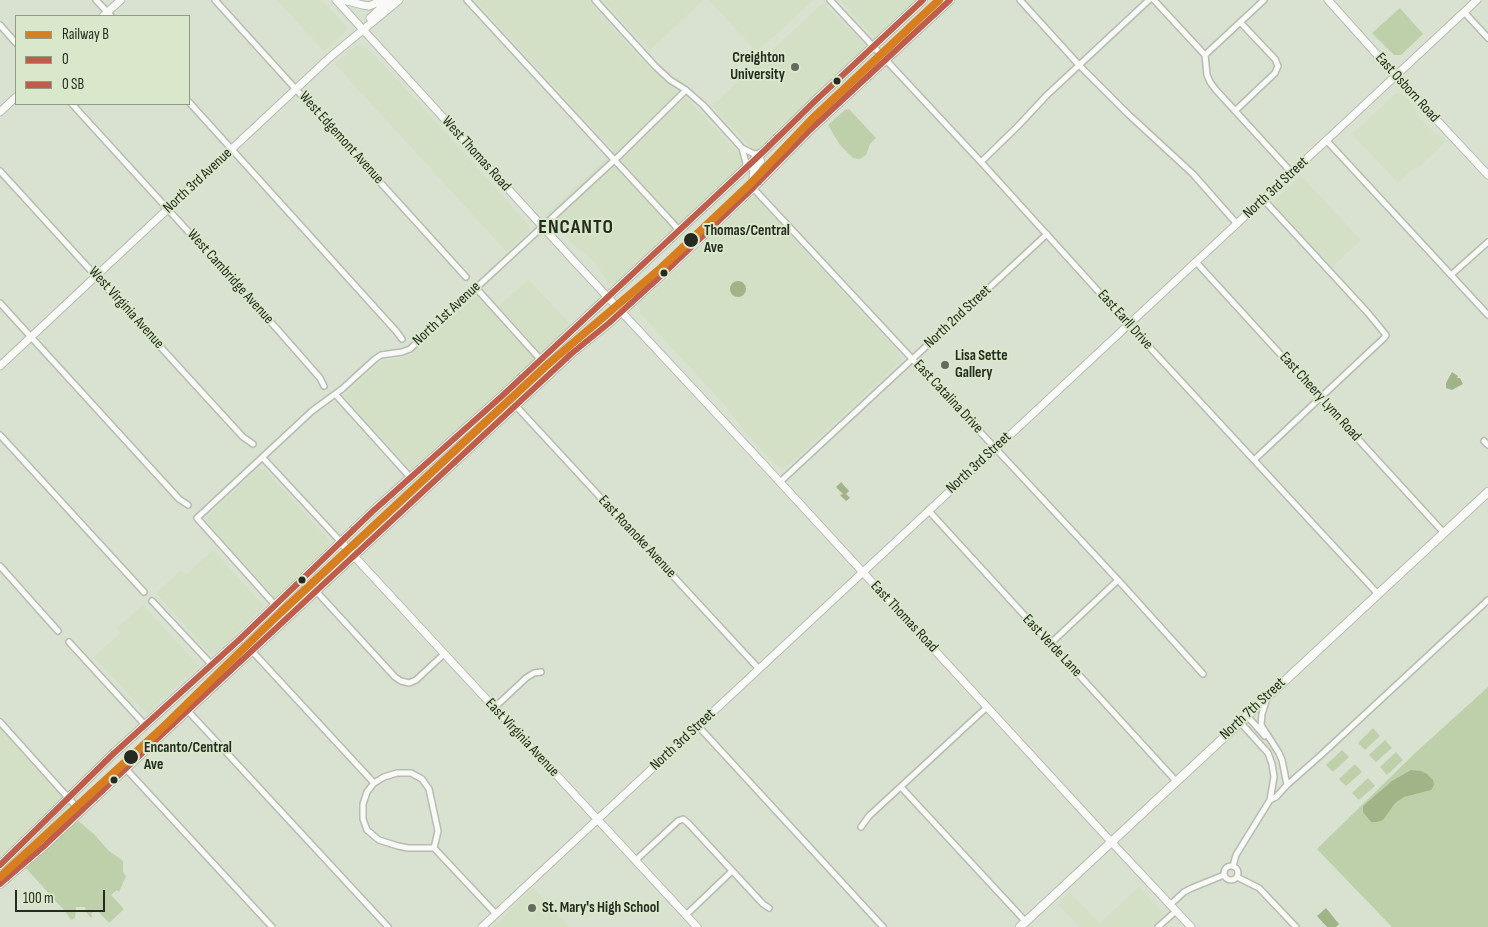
<!DOCTYPE html>
<style>
body{margin:0}
#map{position:relative;width:1488px;height:927px;overflow:hidden;background:#d9e1d1;font-family:"Sofia Sans Condensed",sans-serif}
canvas{display:block}
.legend{position:absolute;left:15px;top:15px;width:175px;height:90px;box-sizing:border-box;background:#d9e8ca;border:1px solid #919c86;margin:0;padding:6px 9px;list-style:none;font-size:15px;color:#252b20}
.legend li{display:flex;align-items:center;gap:10px;height:25px}
.legend b{width:25px;border:1px solid #919c86}
.scale{position:absolute;left:15px;top:890px;width:90px;height:22px;box-sizing:border-box;border:2px solid #252b20;border-top:0;padding-left:6px;font-size:15px;line-height:18px;white-space:nowrap;color:#252b20;-webkit-text-stroke:4px #d9e8ca;paint-order:stroke}
</style>
<div id="map">
<canvas width="1488" height="927"></canvas>
<ul class="legend">
<li><b style="height:6px;background:#d67e20"></b>Railway B</li>
<li><b style="height:6px;background:#be5d49"></b>0</li>
<li><b style="height:6px;background:#be5d49"></b>0 SB</li>
</ul>
<div class="scale">100 m</div>
</div>
<script>
const c = document.querySelector('canvas').getContext('2d');
c.lineJoin = 'round';
function paint(path, color) { c.fillStyle = color; c.fill(path, 'evenodd'); }
const poly = rows => new Path2D(rows.map(r => 'M' + r).join(''));
function strokePath(path, color, width, dash) { c.strokeStyle = color; c.lineWidth = width; c.lineCap = dash ? 'butt' : 'round'; c.setLineDash(dash || []); c.stroke(path); }
function write(font, color, halo, rows, align = 'center') {
  c.font = font + ' "Sofia Sans Condensed",sans-serif'; c.lineWidth = 4; c.setLineDash([]); c.textBaseline = 'middle'; c.strokeStyle = halo; c.fillStyle = color; for (const [text, x, y, turn = 0] of rows) {
    c.save(); c.translate(x, y); c.rotate((+turn || 0) * Math.PI / 180); c.textAlign = isNaN(turn) ? turn : align; if (halo) c.strokeText(text, 0, 0); c.fillText(text, 0, 0); c.restore();
  }
}
const built = poly([
 [277,0,322,0,346,26,347,30,325,52],
 [475,0,587,0,652,71,689,100,744,160,745,164,617,284,613,285,609,284,598,266,585,253,578,249,547,214,614,151],
 [603,0,703,0,650,50],
 [709,0,813,0,757,52],
 [840,0,918,0,877,37,872,35],
 [823,3,864,44,865,49,760,151,755,152,712,106],
 [357,45,365,46,394,76,528,224,530,228,528,233,507,252,335,64,352,48],
 [1399,93,1402,94,1410,101,1420,118,1431,129,1446,141,1417,169,1415,167,1398,183,1352,134,1395,94],
 [1301,176,1361,240,1332,267,1274,206,1275,200],
 [752,197,756,198,763,205,899,353,902,360,798,457,784,468,775,464,746,433,724,404,640,313,639,310,640,302,642,300,655,291],
 [528,279,572,326,543,352,539,351,499,306],
 [475,297,480,299,531,354,533,356,533,362,445,445,416,469,410,469,349,402,345,396,346,394,382,361,408,356,415,351,473,298],
 [259,468,265,470,332,543,331,546,277,598,275,598,210,526,206,520,207,517],
 [213,550,264,606,216,653,209,652,156,593,181,570,186,575],
 [143,605,199,666,147,714,94,657,120,633,117,628],
 [0,722,77,807,0,877],
 [1139,887,1163,913,1163,916,1152,927,1080,927,1057,904,1070,892,1100,923],
 [533,888,569,927,493,927]
]);
const green = poly([
 [1400,8,1423,34,1401,55,1394,55,1372,33],
 [846,109,848,110,849,109,876,138,870,144,866,155,860,159,853,158,840,145,828,125],
 [1488,687,1488,927,1392,927,1317,849,1414,754],
 [1373,728,1380,736,1365,750,1358,743],
 [1385,740,1392,748,1376,762,1369,755],
 [1342,750,1349,757,1333,772,1326,765],
 [1396,752,1403,760,1387,775,1380,767],
 [1355,764,1362,772,1346,786,1339,779],
 [1368,778,1375,786,1359,800,1352,793],
 [75,818,94,834,108,850,123,861,123,872,126,876,119,892,117,890,111,895,124,909,109,923,96,909,91,914,92,916,91,918,86,912,85,907,76,907,75,918,71,920,64,910,23,865]
]);
const water = poly([
 '730 289a8 8 0 1 1 16 0a8 8 0 1 1-16 0Z',
 [1452,372,1458,376,1457,378,1460,378,1463,384,1452,390,1446,388,1446,383],
 [841,482,849,491,846,494,850,498,846,501,840,495,843,494,836,487],
 [1411,770,1421,771,1427,774,1433,780,1434,785,1431,790,1404,797,1395,803,1383,820,1377,822,1371,822,1363,812,1363,806,1392,781],
 [1326,908,1339,924,1336,927,1327,927,1317,916]
]);
const street = poly([
 [96,0,111,16],
 [215,0,466,277],
 [467,0,679,230],
 [595,0,655,66,670,80,686,90,703,105,742,148,754,154,761,153],
 [830,0,981,162,1128,324,1378,594],
 [1020,0,1079,65,1128,114,1193,174,1237,224],
 [1154,0,1205,55,1207,75,1210,82,1216,90,1292,173],
 [1464,12,1488,38],
 [0,25,16,43],
 [1205,55,1264,0],
 [189,102,396,331,402,339],
 [72,104,277,329,320,378,324,386],
 [1235,111,1275,73,1278,66,1275,59,1240,22],
 [1327,141,1488,315],
 [742,148,746,163,745,169],
 [981,162,1018,126,1047,95,1149,0],
 [0,171,208,399,243,437,253,444],
 [753,188,1118,580,1203,674],
 [1196,262,1444,533],
 [1451,275,1488,242],
 [476,288,540,359],
 [0,303,179,499,188,505],
 [336,395,410,477],
 [516,406,759,669],
 [0,435,144,592],
 [1484,441,1488,445],
 [263,458,341,542],
 [1254,460,1384,338,1386,335,1368,313,1263,199],
 [780,482,1047,234],
 [928,510,1176,781],
 [0,566,58,631],
 [316,591,395,677,401,681,409,683,416,680,444,654],
 [152,601,212,665],
 [275,605,197,518,312,411,342,389,375,359,381,355,402,352,410,349,620,155,686,90],
 [69,642,145,725],
 [1050,644,1118,580],
 [252,651,374,783],
 [1267,698,1262,714,1261,725,1279,753,1282,760,1287,785,1276,797,1270,800],
 [494,708,526,678,534,673,541,672],
 [188,711,388,927],
 [1247,716,1265,736],
 [0,722,81,812],
 [698,726,883,927],
 [126,769,272,927],
 [1287,785,1321,755,1488,600],
 [901,787,1026,922],
 [861,827,869,816,987,707],
 [434,848,438,831,429,789,422,779,411,773,397,773,384,777,374,783,367,792,363,804,363,819,367,830,379,840,398,846,408,848,434,848,496,914],
 [636,860,678,821,683,819,688,823,763,904,769,908],
 '1224 873a7 7 0 1 1 14 0a7 7 0 1 1-14 0Z',
 [1233,866,1236,855,1270,800,1274,777,1272,764,1268,753,1240,722],
 [1237,877,1259,888,1296,927],
 [1170,905,1184,892,1192,888,1224,875],
 [686,915,732,871],
 [1158,927,1176,911]
]);
const secondary = poly([
 [336,0,573,260,755,455,1103,833,1191,927],
 [343,0,363,5,369,6,383,0],
 [1328,0,1406,87,1488,175],
 [103,16,121,0],
 [370,18,389,0],
 [0,112,16,97],
 [0,366,329,58,399,0],
 [341,542,697,927],
 [482,927,1477,0]
]);
const primary = poly([
 [753,188,754,171,756,165,760,161],
 [0,865,112,755,240,639,373,511,502,396,764,151,815,101,923,0],
 [0,884,43,847,157,739,571,354,609,323,664,273,753,188,810,130,950,0],
 [1020,927,1488,492]
]);
const bus1 = poly([
 [0,884,43,847,157,739,571,354,609,323,664,273,753,188,810,130,950,0]
]);
const bus2 = poly([
 [0,865,112,755,240,639,373,511,502,396,764,151,815,101,923,0]
]);
const rail1 = poly([
 [0,877,160,730,281,612,547,365,661,268,750,184,813,118,939,0]
]);
const markers = [
 [795,67,5,"#646b5e"],
 [837,81,4.5,"#252b20"],
 [691,240,8,"#252b20"],
 [664,273,4.5,"#252b20"],
 [945,365,5,"#646b5e"],
 [302,580,4.5,"#252b20"],
 [131,757,8,"#252b20"],
 [114,780,4.5,"#252b20"],
 [532,908,5,"#646b5e"]
];
const poiNames = [
 ["Creighton",785,58,"right"],
 ["University",785,75,"right"],
 ["Lisa Sette",955,356],
 ["Gallery",955,373],
 ["St. Mary's High School",542,908]
];
const streetNames = [
 ["East Osborn Road",1407,88,48],
 ["West Edgemont Avenue",341,138,48],
 ["West Thomas Road",476,154,48],
 ["North 3rd Avenue",198,181,-43],
 ["North 3rd Street",1276,188,-43],
 ["West Cambridge Avenue",230,277,48],
 ["West Virginia Avenue",126,308,48],
 ["North 1st Avenue",447,314,-43],
 ["North 2nd Street",958,317,-43],
 ["East Earll Drive",1125,320,48],
 ["East Catalina Drive",948,397,47],
 ["East Cheery Lynn Road",1320,397,48],
 ["North 3rd Street",979,463,-43],
 ["East Roanoke Avenue",637,537,47],
 ["East Thomas Road",904,617,47],
 ["East Verde Lane",1052,646,47],
 ["North 7th Street",1253,709,-43],
 ["East Virginia Avenue",522,738,47],
 ["North 3rd Street",683,740,-43]
];
const stopNames = [
 ["Thomas/Central",704,231],
 ["Ave",704,248],
 ["Encanto/Central",144,748],
 ["Ave",144,765]
];
const districtNames = [
 ["ENCANTO",576,228]
];
paint(built, '#d3e0c5');
paint(green, '#bed0aa');
paint(water, '#a0b488');
strokePath(street, '#b6bcb0', 8);
strokePath(secondary, '#b6bcb0', 9);
strokePath(primary, '#b6bcb0', 10);
strokePath(street, '#f9faf8', 5);
strokePath(secondary, '#f9faf8', 7);
strokePath(primary, '#f9faf8', 8);
strokePath(bus1, '#be5d49', 6);
strokePath(bus2, '#be5d49', 6);
strokePath(rail1, '#d67e20', 8);
for (const [x, y, r, color] of markers) { const dot = new Path2D(); dot.arc(x, y, r, 0, 2 * Math.PI); c.fillStyle = color; c.fill(dot); strokePath(dot, '#d9e8ca', 2); }
write('bold 15px', '#252b20', '#d9e8ca', poiNames, 'left');
write('15px', '#252b20', '#d9e8ca', streetNames);
write('bold 15px', '#252b20', '#d9e8ca', stopNames, 'left');
c.letterSpacing = '1px';
write('bold 20px', '#252b20', '#d9e8ca', districtNames);
c.letterSpacing = '0px';
</script>
